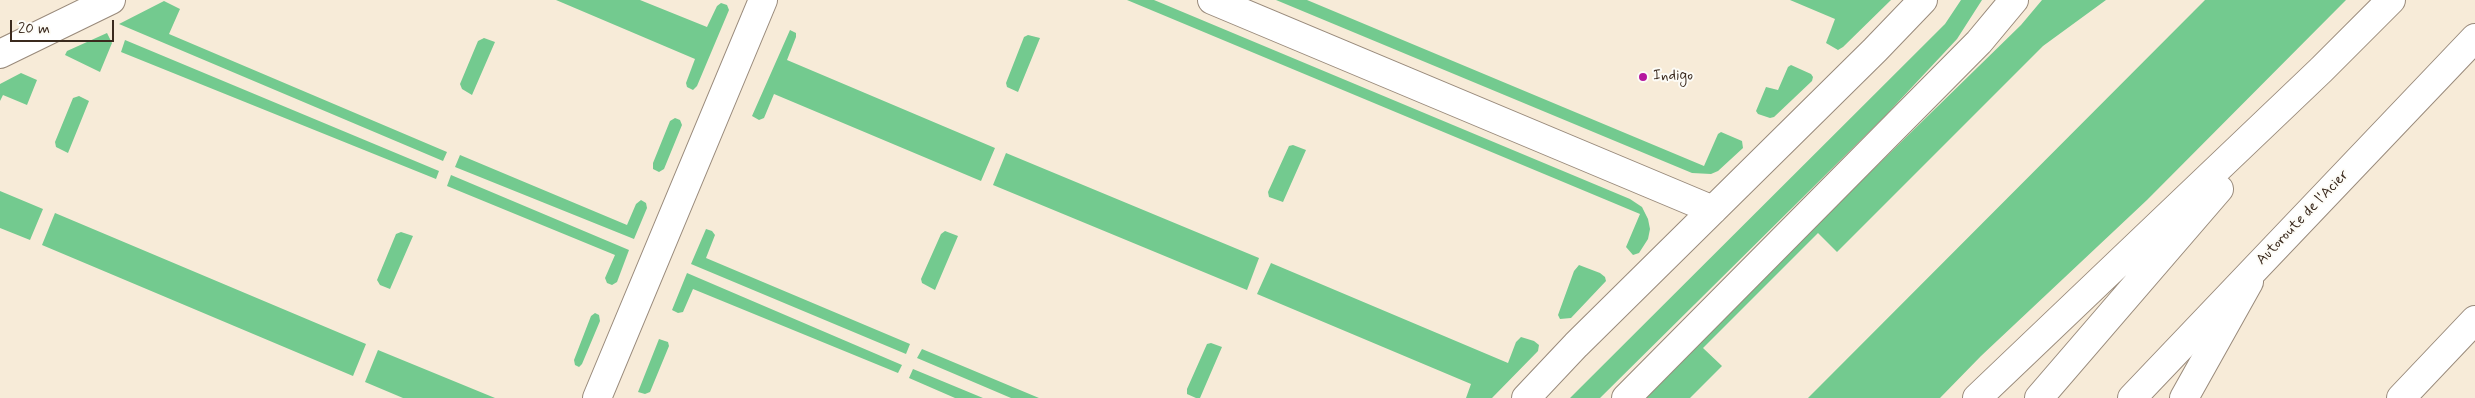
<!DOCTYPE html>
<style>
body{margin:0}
#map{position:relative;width:2475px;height:398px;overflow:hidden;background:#f7ebd8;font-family:Mynerve,sans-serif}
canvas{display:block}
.scale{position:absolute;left:10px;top:20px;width:104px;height:22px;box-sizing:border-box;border:2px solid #3b2a1e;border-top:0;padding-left:6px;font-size:15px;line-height:18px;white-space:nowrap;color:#3b2a1e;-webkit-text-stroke:4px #fdfcf7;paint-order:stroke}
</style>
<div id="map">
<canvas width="2475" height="398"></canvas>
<div class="scale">20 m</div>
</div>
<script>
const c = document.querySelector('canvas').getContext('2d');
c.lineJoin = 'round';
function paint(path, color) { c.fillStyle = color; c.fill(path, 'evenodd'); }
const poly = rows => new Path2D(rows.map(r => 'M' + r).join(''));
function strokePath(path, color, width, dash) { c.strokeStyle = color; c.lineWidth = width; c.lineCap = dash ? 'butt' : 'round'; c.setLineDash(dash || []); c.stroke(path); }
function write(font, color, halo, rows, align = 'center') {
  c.font = font + ' Mynerve,sans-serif'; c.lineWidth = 4; c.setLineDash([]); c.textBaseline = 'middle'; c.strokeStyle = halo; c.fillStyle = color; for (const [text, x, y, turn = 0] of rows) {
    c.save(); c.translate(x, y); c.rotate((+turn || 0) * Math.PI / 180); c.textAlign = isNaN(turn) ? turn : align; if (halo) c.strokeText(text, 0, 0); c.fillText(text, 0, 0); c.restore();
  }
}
const green = poly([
 [556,0,640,0,707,27,717,6,721,3,727,5,729,10,697,86,693,90,687,87,686,83,695,59],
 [1127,0,1154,0,1630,199,1642,207,1648,219,1650,229,1648,239,1639,253,1633,255,1626,247,1640,214],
 [1276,0,1307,0,1704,166,1718,134,1721,132,1742,141,1743,148,1718,171,1711,174,1692,173],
 [1790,0,1891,0,1843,47,1838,50,1826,43,1835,19],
 [1961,0,1982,0,1957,39,1885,116,1600,398,1570,398,1945,24],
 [2042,0,2106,0,2043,46,1837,252,1818,233,1703,348,1722,366,1690,398,1639,398,2021,25],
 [2205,0,2346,0,2147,200,1981,356,1940,398,1808,398],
 [164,1,180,9,169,34,447,152,443,161,119,24],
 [790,30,796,33,796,37,787,60,995,148,981,181,774,94,764,118,759,120,752,116],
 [107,33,112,43,100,72,65,55,67,51],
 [1028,35,1040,38,1018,92,1007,87,1006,83,1024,37],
 [484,38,495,42,472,95,462,89,460,84,478,41],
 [125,40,439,171,436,179,121,52],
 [1791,65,1811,74,1813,77,1812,81,1774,117,1770,118,1758,114,1756,111,1766,87,1778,90,1788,67],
 [21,73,37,80,27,105,3,95,0,101,0,84],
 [79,96,89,101,68,153,56,147,55,142,73,98],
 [675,118,680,120,682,125,664,169,659,172,653,169,653,163,670,121],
 [1293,145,1306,150,1283,202,1269,197,1268,192,1289,146],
 [1006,153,1259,258,1247,290,993,185],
 [460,155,627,225,636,204,641,200,646,203,647,208,634,239,455,167],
 [451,175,629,250,617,282,612,285,607,283,605,278,615,255,447,186],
 [0,191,43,209,30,240,0,228],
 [55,213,366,344,353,376,42,245],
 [706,229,712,231,715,235,706,258,910,344,906,354,691,264],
 [945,231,958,236,935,290,922,283,921,279,941,234],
 [401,232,413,236,390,289,380,285,377,280,396,234],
 [1271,263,1508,363,1516,342,1521,337,1534,341,1539,345,1538,351,1492,398,1466,398,1471,384,1257,294],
 [1579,265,1600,273,1605,277,1606,281,1571,318,1560,319,1558,315,1574,271],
 [687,273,902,365,898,373,693,289,683,312,678,313,672,310],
 [595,313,599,315,600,321,582,364,579,367,575,365,574,360,591,316],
 [659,339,668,342,669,346,650,392,645,394,638,392],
 [1211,343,1222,347,1200,398,1196,398,1187,394,1187,389,1207,344],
 [922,349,1039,398,1011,398,917,358],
 [378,350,495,398,403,398,365,382],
 [913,369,983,398,955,398,909,378]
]);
const minor = poly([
 [1212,0,1713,210],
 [0,54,111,0],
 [597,398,763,0],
 [1526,398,1576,345,1875,50,1923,0],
 [1626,398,1979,42,2014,0],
 [2184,398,2249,282]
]);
const highway = poly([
 [1977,398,2321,70,2391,0],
 [2039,398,2219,189],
 [2132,398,2475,38],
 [2401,398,2475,320]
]);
const markers = [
 [1643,77,5,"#b5179e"]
];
const poiNames = [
 ["Indigo",1653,77]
];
const streetNames = [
 ["Autoroute de l'Acier",2303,218,-46]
];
paint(green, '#73ca8f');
strokePath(minor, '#998a7b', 30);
strokePath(highway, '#998a7b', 30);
strokePath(minor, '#fff', 28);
strokePath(highway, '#fff', 28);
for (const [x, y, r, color] of markers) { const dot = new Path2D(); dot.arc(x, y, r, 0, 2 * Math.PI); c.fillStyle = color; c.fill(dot); strokePath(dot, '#fdfcf7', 2); }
write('15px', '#3b2a1e', '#fdfcf7', poiNames, 'left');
write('15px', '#3b2a1e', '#fdfcf7', streetNames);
</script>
